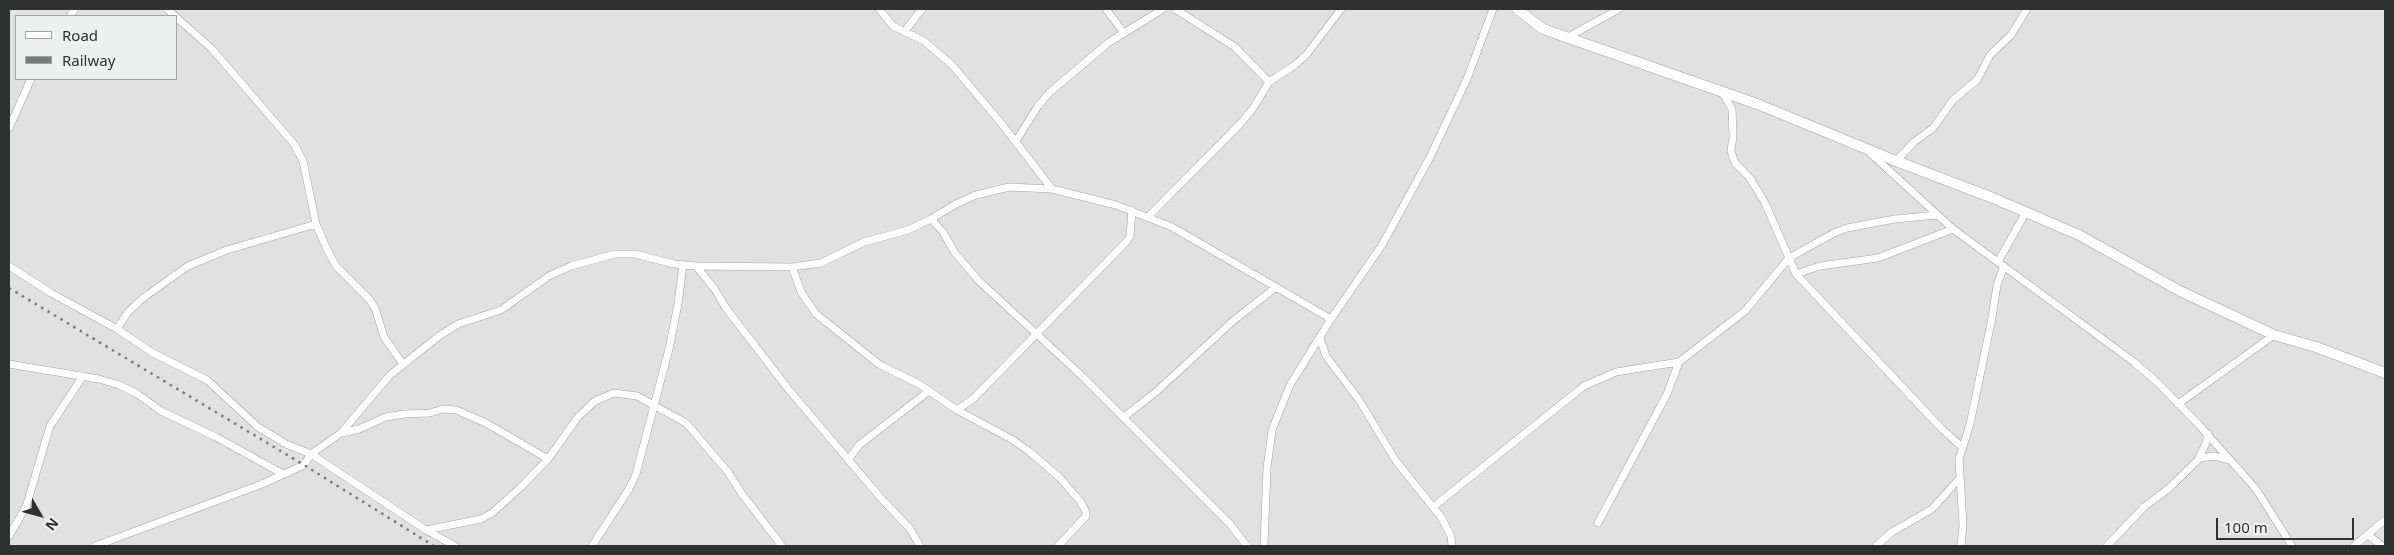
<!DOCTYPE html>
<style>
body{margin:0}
#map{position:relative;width:2394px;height:555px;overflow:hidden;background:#e1e1e2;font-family:"Noto Sans",sans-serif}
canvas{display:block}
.frame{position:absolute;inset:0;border:10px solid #2f3030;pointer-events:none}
.legend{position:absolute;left:15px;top:15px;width:162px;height:65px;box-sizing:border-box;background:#eeefef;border:1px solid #a2a3a3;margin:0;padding:6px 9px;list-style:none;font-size:15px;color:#2f3030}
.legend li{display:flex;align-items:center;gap:10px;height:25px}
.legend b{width:25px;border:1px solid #a2a3a3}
.north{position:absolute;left:15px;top:490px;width:50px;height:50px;-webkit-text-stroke:4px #eeefef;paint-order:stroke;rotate:128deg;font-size:14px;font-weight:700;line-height:20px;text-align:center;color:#2f3030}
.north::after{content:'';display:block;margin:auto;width:18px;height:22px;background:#2f3030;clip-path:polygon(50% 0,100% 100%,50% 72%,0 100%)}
.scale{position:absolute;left:2216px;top:518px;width:138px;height:22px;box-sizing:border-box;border:2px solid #2f3030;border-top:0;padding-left:6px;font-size:15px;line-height:18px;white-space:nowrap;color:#2f3030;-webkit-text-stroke:4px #eeefef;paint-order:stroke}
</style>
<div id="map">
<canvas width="2394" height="555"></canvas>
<div class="frame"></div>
<ul class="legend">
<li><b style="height:6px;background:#fff"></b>Road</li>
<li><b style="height:6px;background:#797a7a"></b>Railway</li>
</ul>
<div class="north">N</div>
<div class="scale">100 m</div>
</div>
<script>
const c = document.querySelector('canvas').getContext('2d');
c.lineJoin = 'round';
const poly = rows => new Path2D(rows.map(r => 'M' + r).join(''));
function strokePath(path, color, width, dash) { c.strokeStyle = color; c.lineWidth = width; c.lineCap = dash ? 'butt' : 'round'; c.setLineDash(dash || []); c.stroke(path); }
const street = poly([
 [167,9,212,49,294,144,303,161,316,224,327,249,336,266,369,299,375,308,384,337,403,364],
 [879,9,893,26,924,41,952,65,1001,123,1052,189],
 [1106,9,1124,33,1163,9],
 [1175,9,1235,47,1269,82],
 [70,16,75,9],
 [904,32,922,9],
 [1568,37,1619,9],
 [1722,92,1732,109,1733,136,1731,151,1735,163,1750,178,1765,203,1796,274,1941,428,1962,447],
 [9,128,31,79],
 [1016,141,1038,106,1049,93,1108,43,1124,33],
 [1869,152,1953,229,2134,362,2157,382,2199,425,2256,489,2292,546],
 [1896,161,1914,142,1933,128,1953,100,1977,80,1990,55,2011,35,2027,9],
 [1149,216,1239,125,1252,110,1269,82,1295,65,1307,54,1341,9],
 [931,219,943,232,955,253,979,281,1081,375,1230,524,1247,546],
 [1998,262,2026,212],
 [9,266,51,293,117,329,153,353,207,380,258,427,286,444,311,454,426,530,455,546],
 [696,266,714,288,726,308,789,390,880,497,910,529,920,546],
 [792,267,801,292,816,314,880,365,919,384,957,410,973,399,1127,241,1130,236,1132,210],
 [1796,274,1820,266,1878,258,1953,229],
 [117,329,128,312,143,298,188,266,227,250,316,224],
 [1320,338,1326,356,1359,400,1396,461,1441,517,1451,536,1452,546],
 [9,364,99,379,119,385,136,393,161,411,216,437,283,474],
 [2178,404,2274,335],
 [957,410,1013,440,1030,452,1060,478,1080,501,1086,512,1086,516,1058,546],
 [1124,417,1157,391,1233,321,1275,288],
 [342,433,359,429,386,417,404,414,430,413,443,409,456,410,486,423,548,459],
 [2200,458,2214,456,2230,460],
 [848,460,859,445,929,391],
 [1433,507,1584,386,1616,372,1679,362],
 [1598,523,1667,394,1679,362,1745,311,1789,258,1834,233,1847,228,1895,219,1937,215],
 [426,530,481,519,492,513,521,487,548,459,578,417,595,401,614,393,637,396,686,423,728,472,742,494,782,546],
 [2368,535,2382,546],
 [9,536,26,507,50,426,83,376],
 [95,546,262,484,304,465,311,454,341,433,390,375,439,336,458,324,501,310,549,276,571,266,615,254,635,254,674,264,696,266,792,267,821,263,864,242,908,230,931,219,956,204,976,195,1009,187,1052,189,1116,205,1172,227,1331,319,1382,245,1429,159,1467,79,1493,9],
 [592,546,629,489,636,474,669,349,678,304,683,265],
 [1264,546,1267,468,1272,430,1290,385,1331,319],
 [1876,546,1892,532,1932,509,1959,479],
 [1961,546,1963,525,1959,459,1970,424,1992,318,1997,285,2004,266],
 [2107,546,2144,507,2168,489,2198,460,2206,443,2208,434],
 [2354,546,2385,520]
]);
const secondary = poly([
 [1517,9,1543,29,1760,105,1896,161,1993,198,2079,235,2180,291,2274,335,2316,347,2385,373]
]);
const rail = poly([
 [9,288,304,465,434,546]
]);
strokePath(street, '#a0a1a2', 8);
strokePath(secondary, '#a0a1a2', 11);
strokePath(street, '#fff', 7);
strokePath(secondary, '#fff', 10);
strokePath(rail, '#797a7a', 2.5, [2.5, 5]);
</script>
